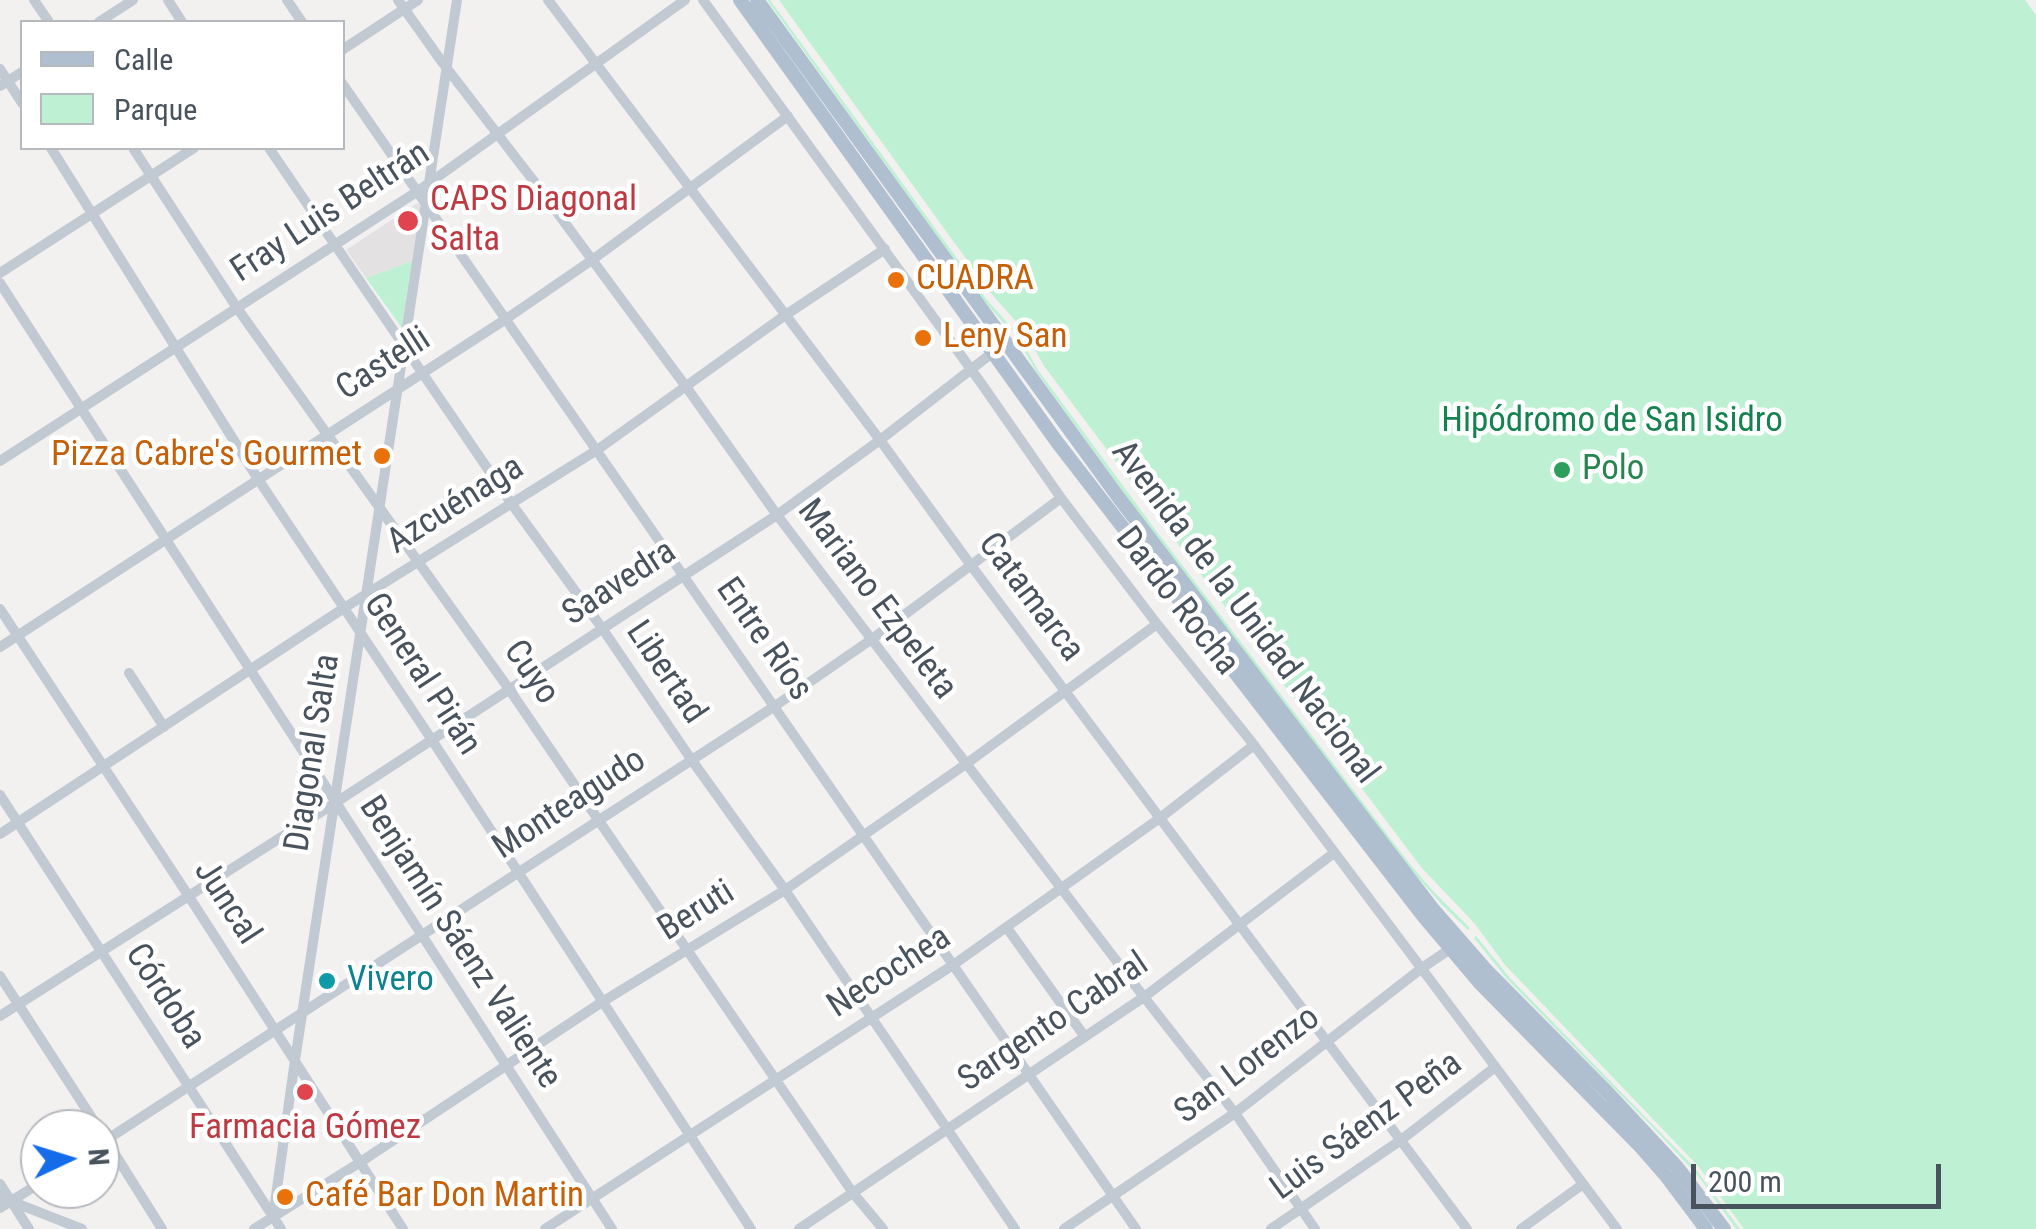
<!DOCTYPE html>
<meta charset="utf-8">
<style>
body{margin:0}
#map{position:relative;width:2036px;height:1229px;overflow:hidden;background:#f3f0f0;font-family:"Roboto Condensed",sans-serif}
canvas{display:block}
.legend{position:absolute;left:20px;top:20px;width:325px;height:130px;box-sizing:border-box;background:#fff;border:2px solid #b6babf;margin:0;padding:12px 18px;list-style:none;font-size:30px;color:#48535e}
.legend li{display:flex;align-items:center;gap:20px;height:50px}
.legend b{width:50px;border:2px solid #b6babf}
.north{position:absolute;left:20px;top:1109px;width:100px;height:100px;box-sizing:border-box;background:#fff;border:2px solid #b6babf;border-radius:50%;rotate:86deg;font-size:28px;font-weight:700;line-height:40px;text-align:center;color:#48535e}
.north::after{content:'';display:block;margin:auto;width:35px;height:45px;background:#156ce8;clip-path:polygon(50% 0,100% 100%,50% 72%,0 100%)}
.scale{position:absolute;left:1691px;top:1164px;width:250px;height:45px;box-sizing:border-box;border:5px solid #48535e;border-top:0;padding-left:12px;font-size:30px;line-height:35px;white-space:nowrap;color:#48535e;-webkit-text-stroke:8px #fff;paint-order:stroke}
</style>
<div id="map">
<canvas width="2036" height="1229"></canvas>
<ul class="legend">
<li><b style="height:12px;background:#b0bfd0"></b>Calle</li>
<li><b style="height:28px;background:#bef1d3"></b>Parque</li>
</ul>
<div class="north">N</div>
<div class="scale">200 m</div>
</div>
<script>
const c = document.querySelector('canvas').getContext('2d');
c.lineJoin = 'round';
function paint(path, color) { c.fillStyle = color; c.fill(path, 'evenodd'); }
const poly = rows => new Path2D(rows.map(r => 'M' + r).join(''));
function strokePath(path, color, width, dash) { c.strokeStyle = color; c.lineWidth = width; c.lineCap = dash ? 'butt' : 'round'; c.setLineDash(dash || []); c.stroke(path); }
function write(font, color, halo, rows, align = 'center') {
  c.font = font + ' "Roboto Condensed",sans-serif'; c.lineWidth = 9; c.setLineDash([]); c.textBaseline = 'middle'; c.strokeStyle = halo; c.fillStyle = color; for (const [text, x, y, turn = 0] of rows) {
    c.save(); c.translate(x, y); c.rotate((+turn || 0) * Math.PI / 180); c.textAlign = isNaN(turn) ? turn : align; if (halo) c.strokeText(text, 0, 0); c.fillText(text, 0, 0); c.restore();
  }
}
const education = poly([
 [417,203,421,205,412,261,366,278,346,250]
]);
const green = poly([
 [767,0,770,0,987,300,1013,329,1011,331,984,301],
 [779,0,2025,0,2036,15,2036,1229,1744,1229,1699,1167,1505,965,1475,924,1421,867,1044,366,1025,332,990,292],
 [412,261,402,328,366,278],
 [1019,336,1038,370,1157,532,1409,863,1433,891,1470,928,1468,930,1443,906,1407,865,1127,497,1036,371,1017,338],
 [1476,936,1510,978,1694,1167,1740,1229,1736,1229,1699,1177,1661,1136,1507,979,1474,938]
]);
const minor = poly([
 [34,0,49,22],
 [168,0,182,22],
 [287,0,302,22],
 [398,0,442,62,539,188,687,388,777,515,1144,997,1235,1113,1315,1229],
 [548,0,880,440,970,564,1467,1229],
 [703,0,981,383,1061,498,1157,624,1254,745,1617,1229],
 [99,22,133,0],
 [342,50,418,0],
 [0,69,22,103],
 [342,83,1136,1229],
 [0,86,22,72],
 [51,148,258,479,432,740,751,1229],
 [133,148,237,308,509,689,853,1193,883,1229],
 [269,148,511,503,602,628,691,759,785,890,1015,1229],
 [0,273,194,148],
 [0,283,612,1229],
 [0,461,418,191,685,0],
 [0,609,188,895,403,1229],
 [0,647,506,319,592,260,788,116],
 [129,673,164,727],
 [0,795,281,1229],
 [0,834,344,608,597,450,784,316,885,249],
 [1007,928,1085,1037],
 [0,976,99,1129],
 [0,1016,335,803,777,515,880,440,996,350],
 [103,1135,162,1229],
 [100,1144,775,706,872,639,1061,498],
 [0,1184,29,1229],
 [0,1197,82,1229],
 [0,1208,40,1183],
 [273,1217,295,1060,457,0],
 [254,1229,359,1163,602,1002,785,890,966,764,1157,624],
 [545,1229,953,965,1160,818,1254,745],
 [799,1229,1144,997,1334,853],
 [1064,1229,1235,1113,1422,968,1456,945],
 [1271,1229,1401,1140,1494,1068],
 [1521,1229,1583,1184]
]);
const major = poly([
 [740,0,1057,442,1424,917,1479,982,1639,1145,1667,1177,1706,1229],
 [757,0,1119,498,1432,908,1488,972,1608,1093,1677,1167,1724,1229]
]);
const markers = [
 [408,221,12,"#e0444e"],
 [896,280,10,"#e8710a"],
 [923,338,10,"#e8710a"],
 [382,456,10,"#e8710a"],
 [1562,470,10,"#2e9e5b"],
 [327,981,10,"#0f9aa8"],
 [305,1092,10,"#e0444e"],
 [285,1197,10,"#e8710a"]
];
const healthNames = [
 ["CAPS Diagonal",430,201],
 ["Salta",430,241],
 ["Farmacia Gómez",305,1129,"center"]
];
const streetNames = [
 ["Fray Luis Beltrán",331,213,-33],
 ["Castelli",384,365,-33],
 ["Azcuénaga",456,506,-32],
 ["Saavedra",620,584,-33],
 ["Catamarca",1030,598,53],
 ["Mariano Ezpeleta",876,600,53],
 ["Dardo Rocha",1176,602,52],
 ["Avenida de la Unidad Nacional",1244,613,53],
 ["Entre Ríos",763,640,55],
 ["Cuyo",530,673,55],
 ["Libertad",665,673,56],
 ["General Pirán",421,675,57],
 ["Diagonal Salta",314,753,-81],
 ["Monteagudo",570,805,-33],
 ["Juncal",226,903,57],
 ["Beruti",697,912,-32],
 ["Benjamín Sáenz Valiente",459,943,57],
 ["Necochea",890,973,-33],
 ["Córdoba",164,997,57],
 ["Sargento Cabral",1054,1023,-34],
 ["San Lorenzo",1248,1066,-37],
 ["Luis Sáenz Peña",1367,1127,-36]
];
const foodNames = [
 ["CUADRA",916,280],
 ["Leny San",943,338],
 ["Pizza Cabre's Gourmet",362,456,"right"],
 ["Café Bar Don Martin",305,1197]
];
const parkNames = [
 ["Hipódromo de San Isidro",1612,422]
];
const leisureNames = [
 ["Polo",1582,470]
];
const cultureNames = [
 ["Vivero",347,981]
];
paint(education, '#e4e1e2');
paint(green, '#bef1d3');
strokePath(minor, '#c1cad2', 10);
strokePath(major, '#b0bfd0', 14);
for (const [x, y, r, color] of markers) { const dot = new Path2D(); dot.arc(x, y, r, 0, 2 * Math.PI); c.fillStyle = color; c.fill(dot); strokePath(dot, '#fff', 4); }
write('35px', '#be3a42', '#fff', healthNames, 'left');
write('35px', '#48535e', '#fff', streetNames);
write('35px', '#c56008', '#fff', foodNames, 'left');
write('35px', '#15834f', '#fff', parkNames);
write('35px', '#27864d', '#fff', leisureNames, 'left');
write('35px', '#0d838f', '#fff', cultureNames, 'left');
</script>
